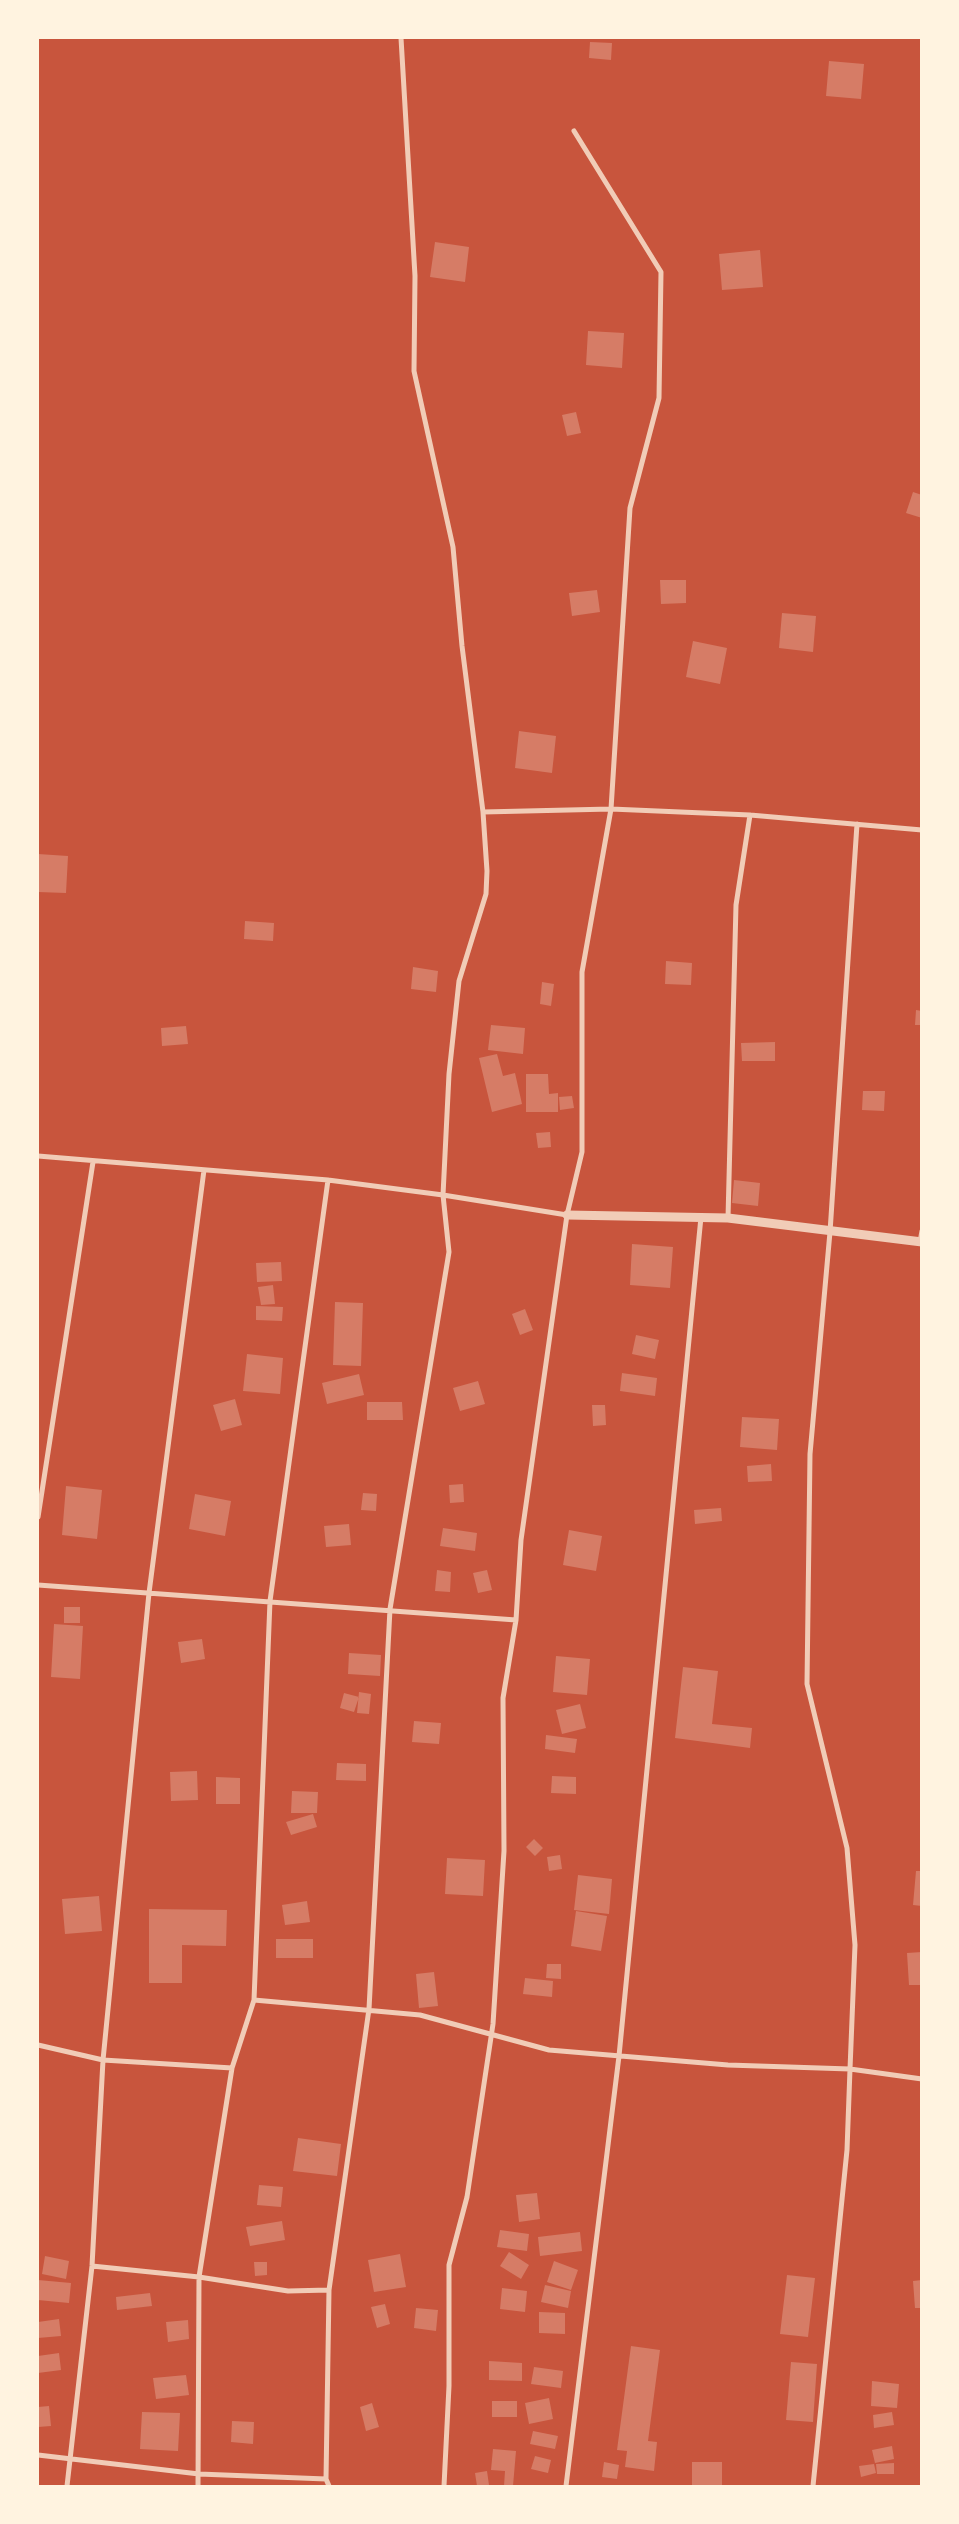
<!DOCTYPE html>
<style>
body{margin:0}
#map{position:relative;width:959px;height:2524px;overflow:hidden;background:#c8553d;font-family:"Source Sans 3",sans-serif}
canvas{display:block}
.frame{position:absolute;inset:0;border:39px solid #fff3e0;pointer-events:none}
</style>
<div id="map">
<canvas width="959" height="2524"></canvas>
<div class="frame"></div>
</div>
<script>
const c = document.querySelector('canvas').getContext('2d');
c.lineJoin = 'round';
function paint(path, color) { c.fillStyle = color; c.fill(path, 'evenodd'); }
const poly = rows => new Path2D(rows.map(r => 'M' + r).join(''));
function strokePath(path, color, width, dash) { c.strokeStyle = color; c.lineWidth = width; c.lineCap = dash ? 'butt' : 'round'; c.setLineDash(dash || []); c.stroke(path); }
const building = poly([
 [590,42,612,43,611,60,589,58],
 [829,61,864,64,861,99,826,96],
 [435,242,469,247,465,282,430,277],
 [760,250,763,287,722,290,719,254],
 [588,331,624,333,622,368,586,365],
 [576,412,581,433,567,436,562,415],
 [913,492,922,495,922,518,906,513],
 [660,580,686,580,686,603,661,604],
 [597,590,600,612,572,616,569,593],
 [782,613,816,616,813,652,779,648],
 [693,641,727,648,720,684,686,677],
 [519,731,556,736,552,773,515,768],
 [38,854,68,856,66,893,38,892],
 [245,921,274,923,273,941,244,939],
 [666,961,692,963,691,985,665,984],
 [413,967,438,971,436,992,411,989],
 [542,982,554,984,551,1006,540,1004],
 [916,1010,922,1011,922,1025,915,1025],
 [491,1025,525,1028,523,1054,488,1050],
 [186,1026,188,1044,162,1046,161,1028],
 [775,1042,775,1061,742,1061,741,1043],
 [497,1054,503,1076,515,1073,522,1104,492,1112,479,1058],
 [526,1074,548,1074,549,1094,558,1093,558,1112,526,1112],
 [863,1091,885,1091,884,1111,862,1110],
 [572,1096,574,1108,560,1110,559,1097],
 [550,1132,551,1147,538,1148,536,1133],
 [734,1180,760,1183,758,1206,732,1203],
 [632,1244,673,1247,670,1288,630,1285],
 [281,1262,282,1281,257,1282,256,1263],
 [273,1285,275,1304,261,1305,258,1287],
 [335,1302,363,1303,361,1366,333,1365],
 [256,1306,283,1307,282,1321,256,1320],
 [525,1309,533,1330,520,1335,512,1314],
 [636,1335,659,1340,655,1359,632,1354],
 [247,1354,283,1358,280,1394,243,1391],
 [622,1373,657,1378,655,1396,620,1391],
 [359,1374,364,1395,327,1404,322,1383],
 [478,1381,485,1404,460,1411,453,1388],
 [235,1399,242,1425,221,1431,213,1405],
 [367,1402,402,1402,403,1420,367,1420],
 [592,1405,605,1405,606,1425,593,1426],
 [742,1417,779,1419,777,1450,740,1447],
 [771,1464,772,1481,748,1482,747,1466],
 [463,1484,464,1502,450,1503,449,1485],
 [66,1486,102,1490,97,1539,62,1535],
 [363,1493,377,1494,376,1511,361,1510],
 [195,1494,231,1501,225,1536,189,1529],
 [721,1508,722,1521,695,1524,694,1510],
 [349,1524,351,1545,326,1547,324,1526],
 [443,1528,477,1533,475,1551,440,1546],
 [569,1530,602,1536,596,1571,563,1565],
 [437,1570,451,1572,450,1592,435,1591],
 [487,1570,492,1590,478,1593,473,1573],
 [64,1607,80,1607,80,1623,64,1623],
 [54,1624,83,1626,80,1679,51,1677],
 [202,1639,205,1659,181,1663,178,1642],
 [349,1653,381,1655,380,1676,348,1674],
 [556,1656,590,1659,587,1695,553,1692],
 [683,1667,718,1671,712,1724,752,1728,750,1748,675,1738],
 [359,1692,371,1694,369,1714,357,1713],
 [344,1693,359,1697,354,1712,340,1708],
 [580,1704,586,1728,562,1734,556,1710],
 [414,1721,441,1723,439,1744,412,1742],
 [546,1735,577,1739,575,1753,545,1749],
 [337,1763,366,1764,366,1781,336,1780],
 [197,1771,198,1800,171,1801,170,1772],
 [552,1776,576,1777,576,1794,551,1793],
 [216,1777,240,1778,240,1804,216,1804],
 [292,1791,318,1792,317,1813,291,1813],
 [313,1814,317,1827,291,1835,286,1822],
 [534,1839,543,1848,535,1856,526,1847],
 [560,1855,562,1869,549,1871,547,1857],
 [447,1858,485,1860,483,1896,445,1894],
 [916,1871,922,1871,922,1906,913,1905],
 [578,1875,612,1879,609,1914,574,1910],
 [99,1896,102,1931,65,1934,62,1899],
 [307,1901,310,1922,285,1925,282,1905],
 [149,1909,227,1910,226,1946,182,1945,182,1983,149,1983],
 [576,1911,607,1916,601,1951,571,1946],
 [276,1939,313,1939,313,1958,276,1958],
 [922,1952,922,1985,909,1985,907,1953],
 [547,1964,561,1964,561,1979,546,1978],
 [434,1972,438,2006,419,2008,416,1974],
 [525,1978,553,1981,552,1997,523,1994],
 [298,2138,341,2144,337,2176,293,2171],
 [259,2185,283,2187,281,2207,257,2205],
 [537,2193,540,2219,519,2222,516,2195],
 [282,2221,285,2240,250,2246,246,2227],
 [500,2230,529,2234,527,2251,497,2247],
 [580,2232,582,2251,540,2256,538,2237],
 [509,2252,529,2265,521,2279,500,2266],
 [400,2254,406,2287,374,2292,368,2260],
 [45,2256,69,2261,66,2279,42,2274],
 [554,2261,578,2270,571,2290,547,2282],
 [254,2262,267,2262,267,2275,255,2276],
 [787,2275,815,2278,808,2337,780,2334],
 [38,2280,71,2283,69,2303,38,2300],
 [922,2280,922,2308,915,2308,913,2281],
 [545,2285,571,2291,568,2308,541,2302],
 [502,2288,527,2291,525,2312,500,2309],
 [150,2293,152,2306,117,2310,116,2297],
 [385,2304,390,2324,377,2328,371,2307],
 [416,2308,438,2310,436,2331,414,2328],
 [539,2312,565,2313,565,2334,539,2333],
 [59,2319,61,2336,38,2338,38,2322],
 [188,2320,189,2339,168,2342,166,2322],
 [631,2346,660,2350,648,2441,657,2442,654,2471,625,2467,627,2451,617,2450],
 [59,2353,61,2370,38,2373,38,2356],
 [489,2361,522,2363,522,2381,489,2380],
 [791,2362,817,2364,813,2422,786,2420],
 [534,2367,563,2371,561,2388,531,2384],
 [186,2375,189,2395,156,2399,153,2378],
 [872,2381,899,2384,897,2408,871,2406],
 [549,2398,553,2419,529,2424,525,2403],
 [492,2401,517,2401,517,2417,492,2417],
 [372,2403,379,2427,366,2431,360,2407],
 [49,2406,51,2426,38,2427,38,2407],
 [142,2412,180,2413,178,2451,140,2449],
 [892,2412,894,2425,874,2428,873,2415],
 [232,2421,254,2422,253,2444,231,2442],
 [533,2431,558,2436,555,2449,530,2444],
 [892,2446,894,2459,875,2463,872,2450],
 [493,2449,516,2451,513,2486,504,2486,505,2471,491,2470],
 [535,2456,551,2460,548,2473,531,2469],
 [604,2462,619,2465,617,2479,602,2477],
 [692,2462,722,2462,722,2486,692,2486],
 [894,2463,894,2474,877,2474,876,2464],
 [874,2464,876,2473,861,2477,859,2466],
 [487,2471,489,2485,477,2486,475,2473]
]);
const minor = poly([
 [401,38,415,276,414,371,453,547,462,646,483,812,487,871,486,894,459,981,449,1074,443,1195,567,1215,521,1540,516,1620,503,1698,504,1851,493,2024,467,2197,449,2265,449,2386,444,2486],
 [483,812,611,809,750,815,922,830],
 [857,824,830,1232,810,1454,807,1684,847,1848,855,1945,850,2069,922,2079],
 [38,1156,328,1180,443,1195,449,1252,390,1609,369,2009,329,2290],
 [567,1215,582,1152,582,972,611,809,630,508,659,398,661,272,574,131],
 [728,1218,736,905,750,815],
 [920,1242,922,1231],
 [38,1517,93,1162],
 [38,1585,516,1620],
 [254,2000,270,1601,328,1180],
 [38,2045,103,2060,232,2068,199,2277,288,2291,329,2290,326,2479,329,2486],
 [232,2068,254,2000,420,2015,549,2050,728,2065,850,2069,847,2150,813,2486],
 [92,2266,199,2277,198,2486],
 [38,2455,199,2474,326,2479],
 [67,2486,92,2266,103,2060,149,1593,204,1170],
 [566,2486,619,2056,701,1217]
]);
const tertiary = poly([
 [567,1215,728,1218,922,1242]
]);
paint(building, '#d67c66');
strokePath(minor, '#f1ccb7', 5);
strokePath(tertiary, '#f1ccb7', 9);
</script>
